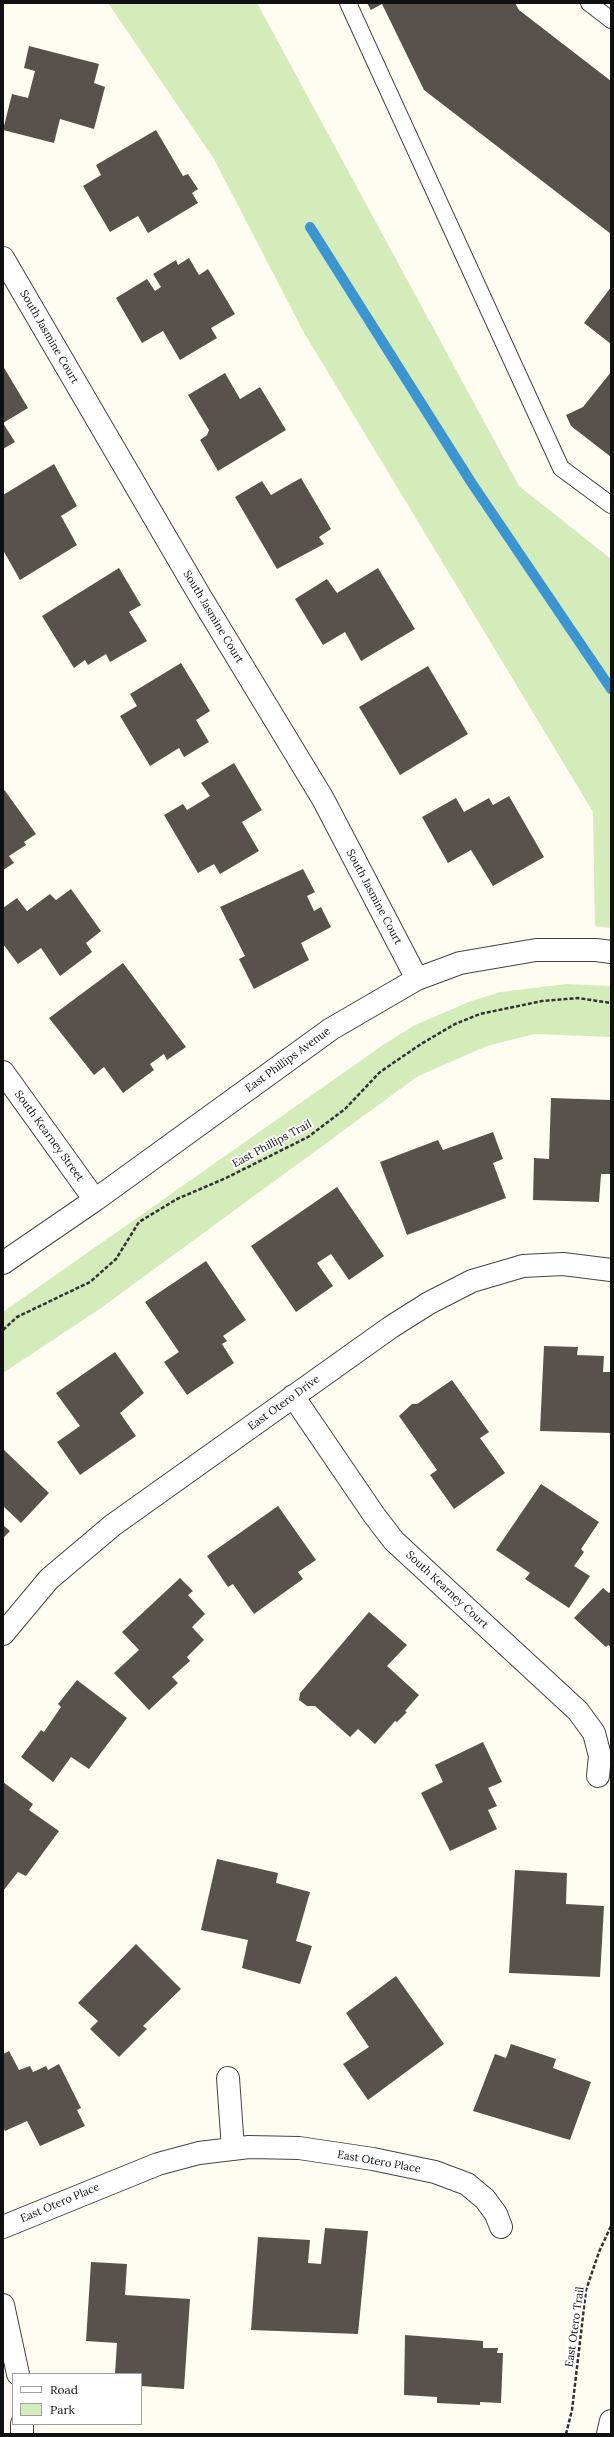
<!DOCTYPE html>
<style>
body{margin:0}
#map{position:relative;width:614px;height:2437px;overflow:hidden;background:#fffdf2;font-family:Lora,serif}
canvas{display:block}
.frame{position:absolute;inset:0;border:4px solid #101010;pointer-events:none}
.legend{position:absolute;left:12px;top:2373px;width:130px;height:52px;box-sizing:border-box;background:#fff;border:1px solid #9f9f9f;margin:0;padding:5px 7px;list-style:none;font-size:12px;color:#101010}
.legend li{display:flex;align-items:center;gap:8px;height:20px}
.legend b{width:20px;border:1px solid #9f9f9f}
</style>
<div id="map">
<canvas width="614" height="2437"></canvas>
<div class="frame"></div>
<ul class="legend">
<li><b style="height:5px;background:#fff"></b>Road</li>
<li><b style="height:11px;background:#d4ebba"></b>Park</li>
</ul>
</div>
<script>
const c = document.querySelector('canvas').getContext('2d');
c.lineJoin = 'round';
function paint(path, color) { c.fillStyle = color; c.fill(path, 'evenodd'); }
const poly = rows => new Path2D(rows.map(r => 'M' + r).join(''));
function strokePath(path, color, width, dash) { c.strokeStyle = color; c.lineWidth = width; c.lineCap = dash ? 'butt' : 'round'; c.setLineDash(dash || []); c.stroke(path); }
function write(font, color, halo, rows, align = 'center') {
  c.font = font + ' Lora,serif'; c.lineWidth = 4; c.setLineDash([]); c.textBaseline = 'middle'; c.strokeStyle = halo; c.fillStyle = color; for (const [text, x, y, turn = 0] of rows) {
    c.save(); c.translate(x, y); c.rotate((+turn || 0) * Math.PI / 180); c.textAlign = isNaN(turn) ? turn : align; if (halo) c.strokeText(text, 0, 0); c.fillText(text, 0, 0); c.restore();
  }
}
const green = poly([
 [108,3,257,3,519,486,611,559,611,928,595,926,593,812,303,331,214,159],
 [566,984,611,986,611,1037,535,1034,487,1046,418,1076,101,1308,3,1373,3,1312,383,1045,413,1026,471,1001,501,992]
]);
const stream = poly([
 [310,227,471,482,611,689]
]);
const building = poly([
 [367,3,515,3,519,10,611,81,611,234,424,90,382,4,371,10],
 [29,46,99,64,94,83,105,87,94,129,60,119,54,143,3,130,12,94,28,98,35,71,24,68],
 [156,130,183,176,188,174,198,189,192,193,198,203,148,233,138,216,110,232,83,186,101,175,96,165],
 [189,258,199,275,208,269,235,314,211,328,217,338,180,360,163,331,142,343,116,298,147,279,155,291,161,287,153,274,176,260,178,265],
 [611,287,611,344,584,323],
 [3,366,28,408,3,423],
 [611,372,611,457,571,426,566,415,583,407],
 [225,373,240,399,260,387,286,430,218,471,200,440,207,435,209,430,188,395],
 [3,423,15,442,3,449],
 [54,464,77,506,61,516,77,545,20,580,3,550,3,495],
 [301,478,331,529,319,537,324,544,277,569,235,497,262,481,271,495],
 [119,568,141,605,129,612,147,641,110,662,106,654,88,665,85,660,74,668,42,616],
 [378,568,415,629,361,661,345,632,323,645,295,599,327,579,337,593],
 [181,663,210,711,196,720,209,742,184,757,179,748,150,766,120,716,137,706,130,694],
 [428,666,468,734,400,775,359,707],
 [234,763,262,810,242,822,259,851,220,874,214,864,198,873,164,815,183,804,187,810,210,796,201,783],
 [3,788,36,834,24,842,26,845,9,856,14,863,3,870],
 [509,796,544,857,493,886,471,850,448,863,422,817,456,798,464,812,489,798,493,805],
 [303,869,315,892,307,896,314,911,321,907,331,927,301,943,309,960,254,989,239,959,245,956,220,907],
 [71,889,101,931,86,943,92,952,60,976,41,948,18,964,3,944,3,908,17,898,27,911,50,894,56,900],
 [123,963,186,1047,167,1060,164,1054,150,1064,154,1070,123,1093,104,1067,94,1075,49,1018],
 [551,1098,611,1100,611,1174,601,1174,599,1202,533,1200,534,1158,549,1159],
 [493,1132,503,1159,493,1163,506,1198,407,1235,380,1162,438,1140,443,1150],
 [337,1187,384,1256,349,1280,331,1254,317,1263,333,1286,296,1312,251,1246],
 [206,1261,246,1320,223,1336,227,1341,222,1344,234,1363,187,1395,164,1362,179,1352,145,1302],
 [544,1346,578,1347,577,1355,604,1356,603,1372,611,1372,611,1433,540,1431],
 [115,1352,144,1393,120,1413,136,1436,80,1475,57,1442,80,1426,56,1393],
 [452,1380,489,1432,480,1438,505,1473,454,1509,430,1475,437,1470,399,1416,412,1404,417,1404],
 [3,1449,49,1493,21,1523,3,1506],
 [541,1484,599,1522,581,1549,584,1552,574,1566,590,1576,569,1608,525,1579,530,1573,496,1550],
 [278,1506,316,1560,298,1572,303,1579,254,1614,233,1584,228,1587,207,1556],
 [3,1525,10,1531,3,1538],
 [180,1578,193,1591,188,1595,205,1614,192,1627,204,1640,187,1657,190,1661,172,1677,178,1683,149,1710,114,1673,139,1650,122,1632],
 [603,1588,609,1593,611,1591,611,1647,608,1645,606,1647,574,1618],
 [369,1612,407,1645,387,1666,419,1695,405,1711,407,1712,397,1722,395,1721,375,1744,358,1729,350,1737,315,1706,307,1706,299,1700,300,1693],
 [77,1680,127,1718,89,1769,71,1757,53,1782,21,1757,41,1730,44,1732,61,1707,58,1704],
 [483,1742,502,1782,488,1788,497,1806,488,1810,497,1829,450,1851,421,1793,443,1782,435,1765],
 [3,1782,33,1804,29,1810,59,1831,26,1876,18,1872,3,1891],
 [217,1859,278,1873,276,1883,310,1892,296,1941,312,1946,300,1984,242,1968,248,1940,201,1930],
 [515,1870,567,1873,566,1904,604,1906,600,1977,509,1973],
 [136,1944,181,1989,143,2026,147,2029,119,2057,90,2029,98,2021,78,2003],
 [396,1976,444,2044,368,2100,343,2064,369,2047,346,2013],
 [511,2044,556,2059,553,2068,591,2082,570,2140,473,2111,495,2054,506,2058],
 [9,2051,19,2070,30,2066,33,2072,46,2066,48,2070,59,2064,81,2108,77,2110,85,2126,40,2146,27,2121,5,2131,3,2127,3,2054],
 [325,2228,368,2231,358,2334,251,2330,258,2237,310,2240,308,2263,321,2264],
 [91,2262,127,2264,125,2295,190,2299,184,2389,141,2386,141,2374,115,2374,117,2343,86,2341],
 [405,2335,483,2341,483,2348,498,2348,497,2353,503,2353,501,2403,480,2402,480,2405,437,2403,437,2397,404,2395]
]);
const path = poly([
 [3,1330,17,1317,90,1282,116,1259,139,1222,177,1199,226,1178,308,1137,345,1109,380,1072,421,1044,455,1024,480,1014,542,1001,578,998,611,1003],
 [566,2434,572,2410,586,2290,599,2252,611,2226]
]);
const lane = poly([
 [348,3,561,468,611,505],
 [589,3,611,20]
]);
const street = poly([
 [3,258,200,596,323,799,417,979],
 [3,1072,95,1200],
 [3,1263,95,1200,331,1029,417,979,460,963,536,950,596,950,611,952],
 [293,1396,374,1515,394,1541,578,1711,594,1733,600,1756,598,1776],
 [3,1634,49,1579,113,1525,391,1327,429,1303,472,1281,523,1266,563,1264,611,1270],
 [228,2078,233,2149],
 [3,2227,158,2164,199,2153,249,2147,299,2148,373,2159,435,2172,467,2184,485,2199,496,2214,501,2227],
 [3,2305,18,2374],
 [22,2424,22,2434],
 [608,2434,611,2421]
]);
const streetNames = [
 ["South Jasmine Court",49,337,60],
 ["South Jasmine Court",213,617,59],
 ["South Jasmine Court",374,897,62],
 ["East Phillips Avenue",288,1060,-36],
 ["South Kearney Street",49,1136,54],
 ["East Phillips Trail",272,1144,-28],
 ["East Otero Drive",284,1403,-36],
 ["South Kearney Court",447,1590,43],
 ["East Otero Place",379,2162,10],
 ["East Otero Place",60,2203,-23],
 ["East Otero Trail",575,2327,-82]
];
paint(green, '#d4ebba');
strokePath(stream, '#3a95d2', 10);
paint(building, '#59514c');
strokePath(lane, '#434343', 18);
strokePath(street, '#434343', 24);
strokePath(path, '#323232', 2.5, [4, 2]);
strokePath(lane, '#fff', 16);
strokePath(street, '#fff', 22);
write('11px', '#101010', '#fff', streetNames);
</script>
